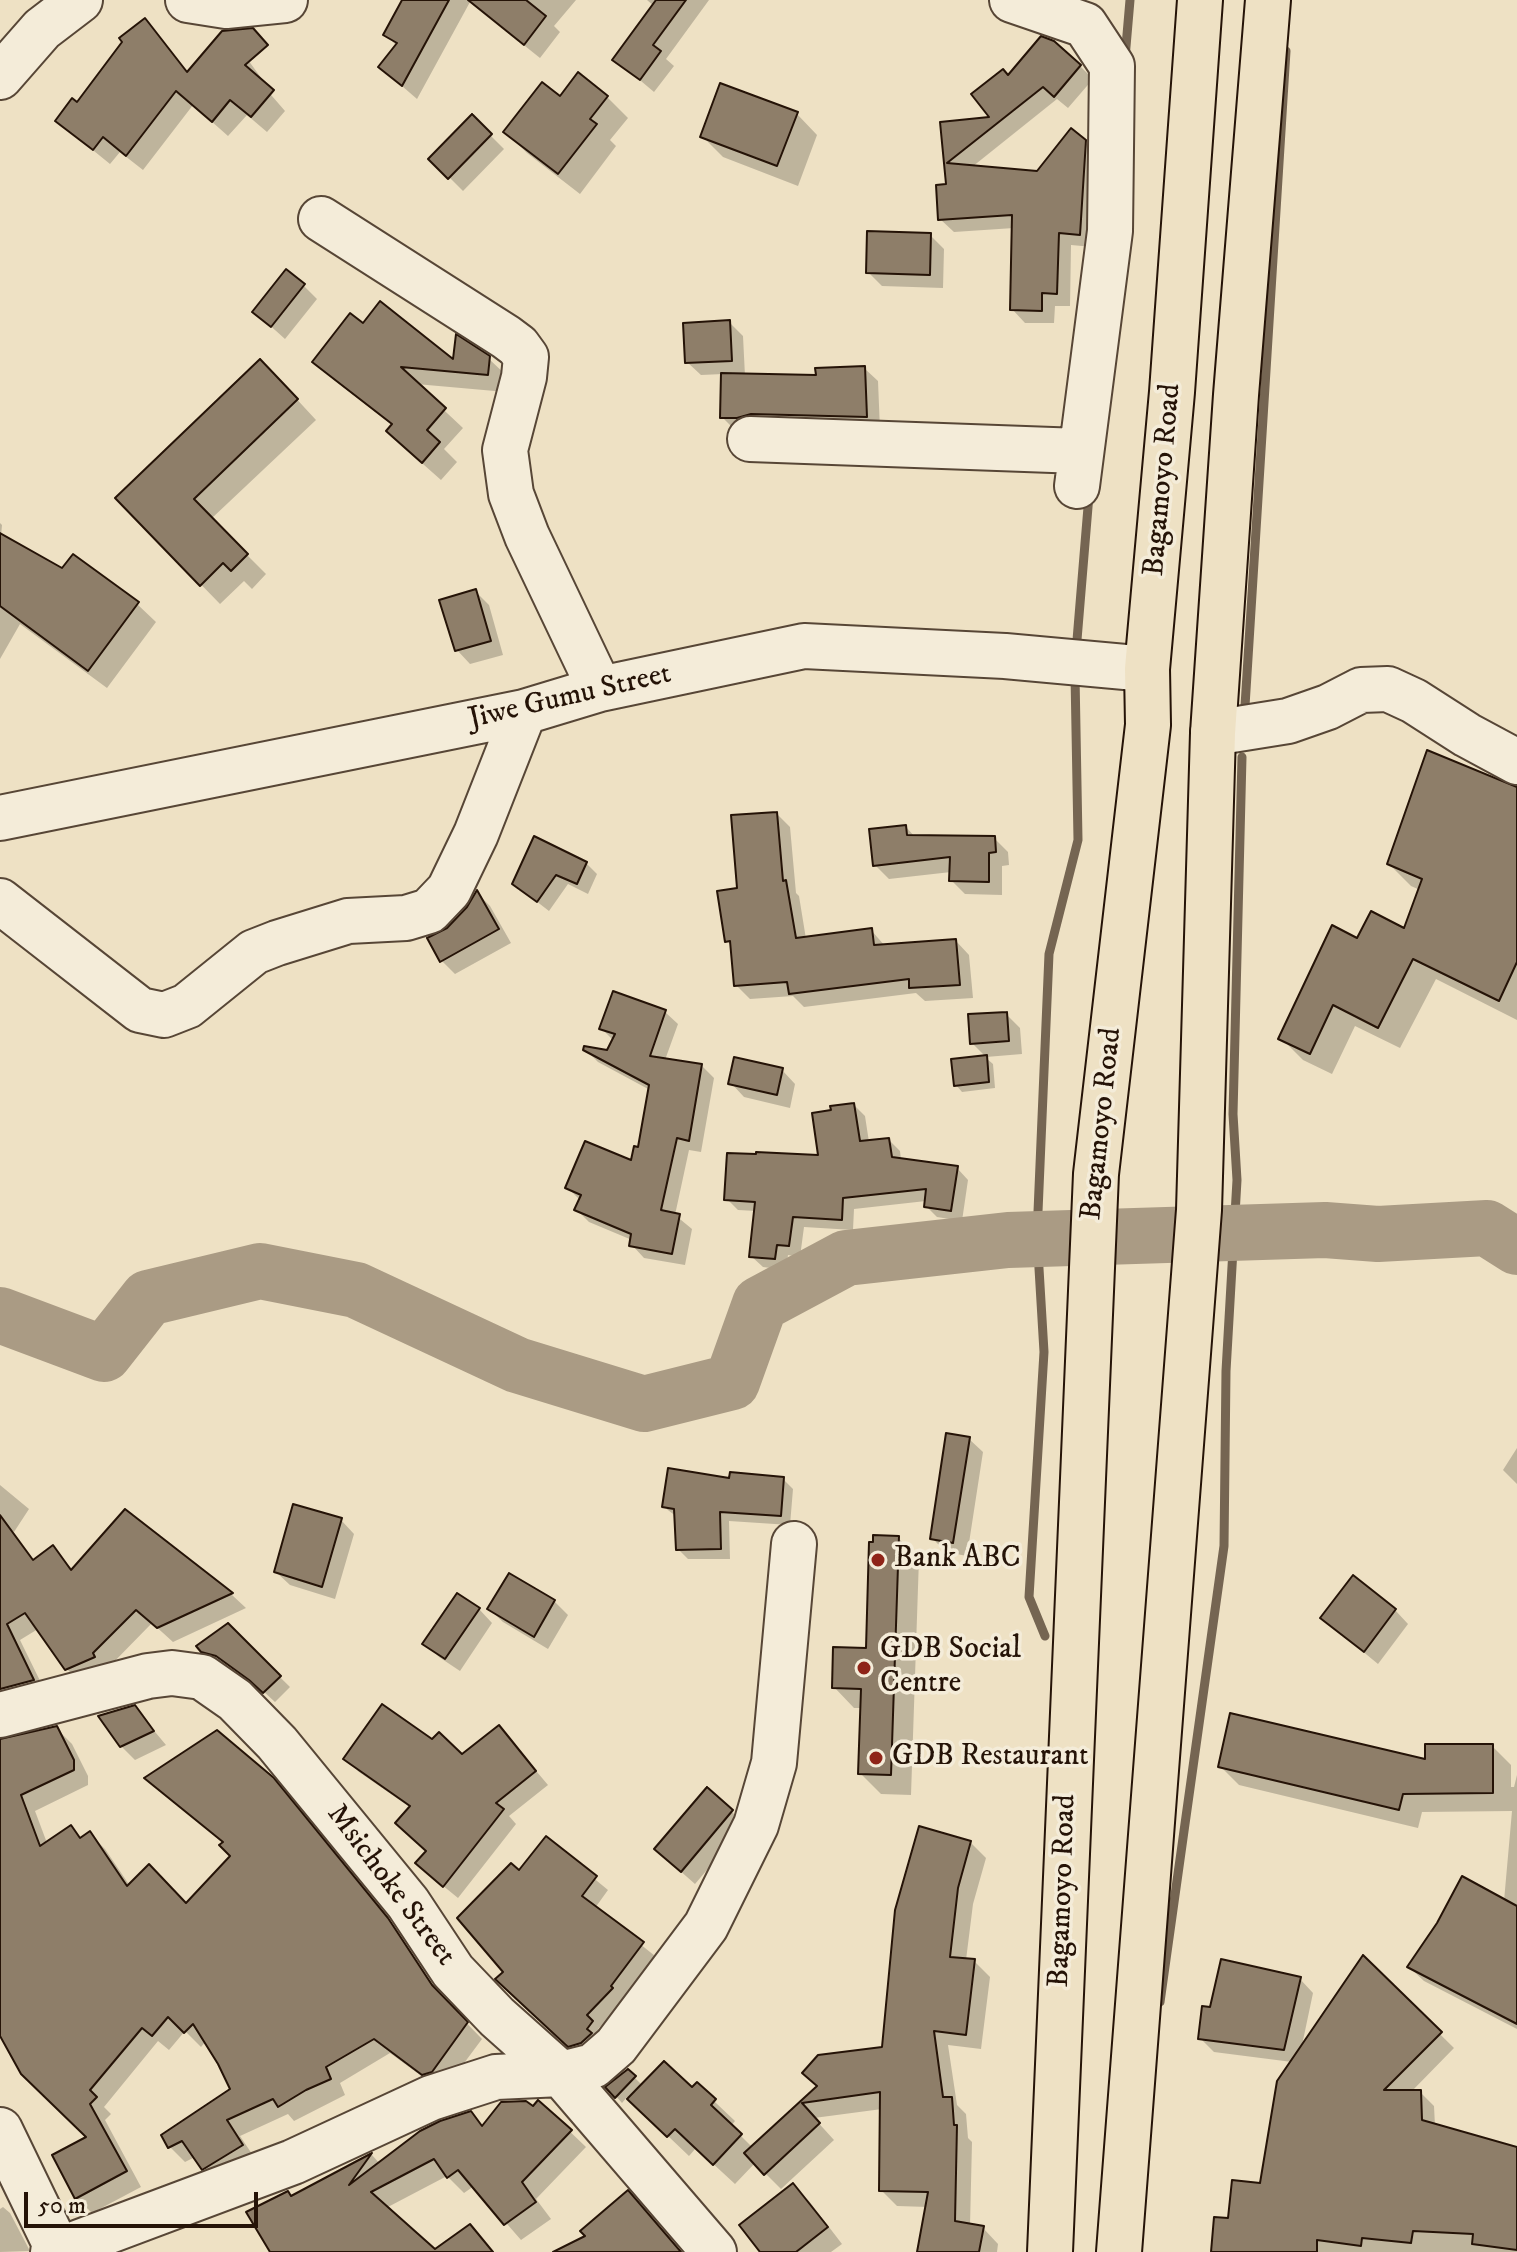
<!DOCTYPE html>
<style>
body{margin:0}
#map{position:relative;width:1517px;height:2252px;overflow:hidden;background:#eee1c4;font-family:"IM FELL DW Pica",serif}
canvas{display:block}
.scale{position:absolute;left:24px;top:2192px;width:234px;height:36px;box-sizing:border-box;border:4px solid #251307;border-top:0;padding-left:10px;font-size:24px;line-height:28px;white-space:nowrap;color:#251307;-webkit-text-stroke:6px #f4ecd9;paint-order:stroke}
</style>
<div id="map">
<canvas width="1517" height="2252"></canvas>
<div class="scale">50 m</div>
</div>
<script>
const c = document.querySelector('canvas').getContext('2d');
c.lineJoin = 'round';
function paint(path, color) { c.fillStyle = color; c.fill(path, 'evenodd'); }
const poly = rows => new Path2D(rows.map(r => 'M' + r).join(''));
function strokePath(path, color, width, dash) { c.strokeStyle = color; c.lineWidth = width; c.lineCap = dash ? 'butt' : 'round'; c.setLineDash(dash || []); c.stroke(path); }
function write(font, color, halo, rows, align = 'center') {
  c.font = font + ' "IM FELL DW Pica",serif'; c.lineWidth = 7; c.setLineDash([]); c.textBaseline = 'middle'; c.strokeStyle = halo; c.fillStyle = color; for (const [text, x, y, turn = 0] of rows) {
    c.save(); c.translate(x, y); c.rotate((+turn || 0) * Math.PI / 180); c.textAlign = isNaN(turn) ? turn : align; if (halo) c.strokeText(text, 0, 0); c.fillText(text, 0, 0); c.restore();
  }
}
const shadow = poly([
 [405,0,576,0,554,26,560,32,540,58,470,2,417,99,380,67,397,46,386,35],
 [647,0,709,0,666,59,674,66,654,92,615,59,654,6],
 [144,21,189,73,240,49,262,79,259,81,285,111,267,132,247,115,228,136,193,105,143,170,120,152,110,164,57,121,77,105,125,42],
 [1080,66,1093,79,1068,108,1057,99,972,167,1038,173,1085,142,1098,155,1093,247,1071,245,1070,306,1055,306,1054,323,1025,323,1012,309,1014,228,954,232,940,219,948,186,942,123,993,119,1009,78],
 [607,97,628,118,610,140,616,146,580,194,527,153,506,132,561,98],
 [797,114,817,135,798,186,723,157,702,136],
 [472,117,504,149,463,191,431,159],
 [930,235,944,249,943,288,882,286,868,272],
 [304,286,317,299,285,339,255,312],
 [729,322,743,336,745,376,818,377,864,368,878,381,880,430,736,431,722,417,723,374,701,375,687,362],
 [363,326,455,362,488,358,507,376,506,392,416,384,463,428,444,449,457,462,441,480,406,449,393,426,333,379,315,361],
 [279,380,316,420,211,519,266,574,252,589,244,581,220,604,117,498],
 [0,523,2,525,1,536,63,570,137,604,156,622,107,688,20,624,0,659],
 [475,591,489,605,503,655,470,664,457,650],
 [1517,788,1517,1020,1436,979,1400,1048,1355,1026,1332,1074,1303,1060,1281,1038,1358,940,1405,931,1420,890,1411,886,1389,864],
 [777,814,790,827,796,893,799,896,806,939,871,930,885,946,956,941,969,955,973,998,925,1001,916,993,804,1007,793,996,750,999,736,985,732,946,727,941,739,890],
 [906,827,915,837,994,838,1008,852,1009,865,1002,866,1002,895,965,894,951,880,951,872,889,879,875,865],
 [586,863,597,874,588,894,568,884,549,911,514,884],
 [477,893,490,906,511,943,455,974,441,960,448,930,469,908],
 [665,1012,678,1024,665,1060,701,1065,714,1078,701,1152,689,1150,675,1215,692,1229,685,1265,644,1258,632,1245,632,1240,589,1222,576,1209,580,1200,567,1187,632,1162,640,1150,650,1090,598,1062,585,1049,608,1052,614,1041,602,1029],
 [1006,1014,1020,1028,1022,1054,986,1057,972,1043],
 [986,1058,993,1064,995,1088,962,1092,956,1085],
 [782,1070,795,1084,790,1108,744,1097,731,1083],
 [854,1105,865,1116,869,1142,889,1140,900,1151,901,1160,957,1168,968,1180,962,1221,937,1217,926,1206,926,1201,854,1209,853,1230,804,1227,800,1257,788,1255,786,1270,763,1267,751,1256,756,1211,738,1210,727,1199,820,1157],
 [969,1439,983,1452,967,1556,946,1552,932,1538],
 [1517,1448,1517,1484,1503,1470],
 [783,1479,793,1489,790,1525,729,1521,730,1559,688,1559,678,1549,677,1517,664,1507,731,1480],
 [0,1485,29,1509,14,1532,0,1522],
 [125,1511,232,1595,246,1608,173,1642,152,1623,107,1669,82,1684,67,1669,38,1629,20,1640,47,1695,0,1710,0,1565,23,1549,35,1561,53,1548,74,1571],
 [341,1520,354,1534,335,1599,290,1585,276,1572],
 [898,1538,919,1558,911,1795,881,1794,860,1773,862,1708,854,1708,834,1687,868,1650],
 [554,1601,568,1615,548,1649,503,1622,489,1609],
 [479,1609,492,1623,460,1671,439,1657,425,1643],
 [1395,1610,1408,1624,1378,1664,1322,1618],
 [228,1626,290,1687,275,1702,262,1690,229,1666,214,1661,199,1646],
 [135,1708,166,1745,135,1760,121,1746],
 [499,1727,548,1785,509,1816,516,1824,458,1898,431,1876,428,1852,411,1808,359,1772,346,1759,433,1742,462,1757],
 [56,1728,72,1744,88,1776,88,1785,35,1811,47,1843,71,1828,82,1839,90,1834,105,1849,130,1886,186,1906,232,1856,224,1844,147,1778,289,1796,403,1936,447,2003,482,2039,447,2086,439,2089,390,2053,340,2083,345,2095,294,2121,288,2114,240,2136,256,2160,218,2184,195,2157,185,2162,169,2146,232,2090,206,2041,201,2047,185,2031,169,2050,158,2041,104,2107,111,2114,105,2120,141,2187,92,2213,77,2198,89,2138,0,2024,0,1741],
 [1492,1746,1511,1765,1511,1787,1514,1787,1517,1775,1517,2029,1424,1981,1409,1967,1504,1901,1512,1811,1422,1812,1418,1828,1239,1785,1220,1766,1427,1762],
 [732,1812,745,1825,695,1884,670,1862],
 [546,1839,608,1890,595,1908,655,1956,624,2002,598,2029,605,2035,582,2058,511,1992,506,1972,520,1872],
 [970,1842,986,1858,973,1904,966,1960,974,1961,990,1977,981,2049,948,2045,957,2105,966,2114,968,2138,972,2142,970,2226,983,2228,998,2244,997,2252,919,2252,928,2207,897,2206,881,2190,882,2109,814,2118,834,2140,781,2189,755,2163,735,2184,696,2148,689,2156,627,2097,622,2103,608,2087,628,2071,643,2086,693,2090,697,2085,735,2121,731,2126,753,2148,819,2087,883,2049],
 [1363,1958,1454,2048,1411,2092,1420,2092,1434,2106,1435,2126,1517,2149,1517,2252,1215,2252,1230,2220,1261,2185,1292,2062,1214,2052,1200,2038,1211,2009,1300,1979,1313,1993,1301,2050],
 [540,2103,586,2147,536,2199,551,2219,521,2240,474,2186,464,2193,447,2176,386,2208,435,2251,470,2227,494,2252,272,2252,292,2198,372,2155,380,2164,470,2114,484,2127,533,2108],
 [793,2186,809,2201,842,2244,831,2252,763,2252],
 [3,2207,10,2213,30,2251,0,2252,0,2209]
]);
const stream = poly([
 [1125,58,1130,0],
 [1076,652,1089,495],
 [1245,706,1286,51],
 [1045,1636,1029,1597,1044,1352,1037,1235,1049,954,1078,840,1075,675],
 [1160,2002,1224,1546,1226,1371,1237,1180,1233,1114,1242,757]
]);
const river = poly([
 [0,1315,104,1354,148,1298,260,1271,356,1290,517,1365,644,1404,732,1382,760,1304,846,1258,1008,1240,1325,1230,1378,1234,1487,1228,1517,1247]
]);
const building = poly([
 [402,0,449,0,402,86,378,67,397,43,383,35,402,0],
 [468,0,526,0,546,16,524,45,468,0],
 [656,0,686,0,653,45,661,51,640,80,612,60,656,0],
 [145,18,187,72,222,31,253,28,268,45,245,65,274,90,251,117,230,100,212,122,176,91,126,156,103,137,93,150,55,121,72,98,77,102,122,42,119,38,145,18],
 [1041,36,1054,41,1081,65,1054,97,1043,87,947,163,1037,171,1071,128,1086,140,1080,235,1059,233,1057,294,1042,293,1042,311,1010,310,1012,215,938,220,936,185,946,184,940,122,989,117,971,94,1003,69,1008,75,1041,36],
 [578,72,608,96,590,119,597,124,558,174,503,132,542,82,560,96,578,72],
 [720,83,798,112,777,166,700,137,720,83],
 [472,114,492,134,448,179,428,159,472,114],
 [867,231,931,233,930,275,866,273,867,231],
 [286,269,305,284,271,327,252,312,286,269],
 [380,301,453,359,456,334,490,356,488,375,401,367,446,408,427,430,440,442,422,463,386,431,392,424,312,362,350,313,363,323,380,301],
 [730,320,732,361,685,363,683,323,730,320],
 [260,359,298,399,194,499,248,554,231,571,223,563,200,586,115,498,260,359],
 [865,366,867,417,751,414,737,418,720,418,721,373,816,375,815,368,865,366],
 [0,533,62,568,73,554,139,602,88,671,0,606,0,533],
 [476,589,491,641,455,651,439,600,476,589],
 [1427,750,1517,787,1517,962,1499,1001,1413,959,1378,1028,1333,1005,1310,1054,1278,1039,1332,925,1357,938,1371,911,1404,928,1422,879,1387,864,1427,750],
 [777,812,783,881,786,880,796,938,872,928,874,945,956,939,960,985,909,988,909,979,789,994,787,982,734,986,730,941,725,942,717,891,737,888,731,815,777,812],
 [906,825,907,835,995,836,996,852,989,853,989,882,949,881,950,857,873,866,869,829,906,825],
 [534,836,587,862,577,884,556,875,537,902,512,884,534,836],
 [477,890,499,929,440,962,427,938,447,928,467,907,477,890],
 [613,991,666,1010,650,1056,702,1064,689,1141,677,1138,661,1210,680,1214,672,1254,629,1246,631,1234,574,1210,581,1195,565,1188,585,1141,631,1160,634,1146,638,1147,649,1085,583,1050,584,1046,607,1050,615,1034,599,1029,613,991],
 [1007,1012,1009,1041,970,1044,968,1014,1007,1012],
 [987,1055,989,1082,954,1086,951,1059,987,1055],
 [734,1057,783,1068,777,1095,728,1084,734,1057],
 [854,1103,860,1141,889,1138,892,1157,958,1166,951,1211,924,1207,926,1189,843,1198,842,1220,793,1217,789,1246,777,1245,775,1259,749,1257,755,1202,724,1200,727,1153,756,1154,756,1152,818,1155,812,1113,831,1110,830,1106,854,1103],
 [946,1433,970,1437,953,1543,930,1539,946,1433],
 [668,1468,729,1478,730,1472,784,1477,781,1516,720,1512,721,1549,676,1550,674,1509,662,1507,668,1468],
 [293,1504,342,1518,322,1587,274,1572,293,1504],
 [125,1509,233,1593,157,1628,136,1610,93,1653,95,1657,65,1670,25,1613,7,1624,34,1680,0,1689,0,1515,33,1560,53,1545,71,1570,125,1509],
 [873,1535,899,1536,891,1775,858,1774,861,1689,832,1688,833,1647,866,1648,869,1542,873,1542,873,1535],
 [509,1573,555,1600,534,1637,487,1609,509,1573],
 [1353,1575,1396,1609,1364,1652,1320,1618,1353,1575],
 [457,1593,480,1608,445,1659,422,1644,457,1593],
 [228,1623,281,1676,263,1693,249,1680,216,1656,201,1652,196,1646,228,1623],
 [382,1704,432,1739,439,1732,462,1754,499,1725,536,1771,496,1803,504,1809,443,1887,415,1863,426,1851,395,1823,410,1806,343,1759,382,1704],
 [135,1705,154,1731,120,1747,98,1716,135,1705],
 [1230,1713,1425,1759,1425,1744,1493,1744,1493,1793,1403,1794,1399,1810,1218,1767,1230,1713],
 [57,1726,74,1760,74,1770,21,1795,40,1846,71,1825,80,1838,90,1831,127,1886,149,1864,186,1903,230,1856,219,1845,223,1842,144,1778,217,1730,274,1778,388,1918,432,1985,468,2022,432,2072,422,2075,374,2039,326,2067,331,2079,306,2090,278,2107,273,2099,227,2120,243,2145,202,2170,182,2141,168,2148,161,2135,230,2089,218,2064,193,2024,184,2033,168,2017,152,2036,142,2028,90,2090,97,2097,90,2104,127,2171,75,2199,52,2155,86,2137,21,2074,0,2036,0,1739,57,1726],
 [707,1787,733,1810,681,1872,654,1849,707,1787],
 [919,1826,971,1841,958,1888,950,1957,975,1959,966,2035,934,2031,943,2097,952,2097,954,2125,957,2125,955,2221,984,2226,979,2252,917,2252,928,2192,879,2191,880,2092,802,2103,820,2123,764,2175,744,2153,817,2086,802,2073,818,2055,882,2047,895,1910,919,1826],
 [546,1836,597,1876,582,1896,644,1942,611,1986,613,1988,587,2015,593,2021,587,2029,592,2033,581,2043,568,2047,495,1979,503,1972,457,1918,511,1863,519,1870,546,1836],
 [1462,1876,1517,1906,1517,2024,1407,1967,1437,1923,1462,1876],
 [1363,1955,1442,2032,1384,2090,1421,2090,1422,2120,1517,2147,1517,2250,1472,2244,1473,2234,1413,2231,1411,2243,1362,2238,1361,2246,1317,2240,1317,2252,1211,2252,1214,2217,1228,2218,1232,2180,1260,2183,1277,2081,1363,1955],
 [1221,1959,1301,1977,1284,2050,1198,2039,1202,2006,1210,2007,1221,1959],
 [664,2061,692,2087,697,2082,716,2099,711,2105,742,2134,713,2165,675,2129,667,2137,627,2099,664,2061],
 [628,2069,636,2076,615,2098,605,2087,628,2069],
 [538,2100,572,2130,522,2182,536,2202,504,2225,458,2170,447,2178,434,2159,371,2192,435,2249,470,2224,493,2252,270,2252,246,2212,288,2191,291,2196,372,2153,349,2185,420,2131,440,2121,471,2111,482,2126,501,2102,526,2101,533,2106,538,2100],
 [793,2183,828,2227,796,2252,760,2252,739,2225,793,2183],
 [628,2190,681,2252,553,2252,585,2236,580,2231,628,2190]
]);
const minor = poly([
 [188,0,226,6,285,0],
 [1012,0,1085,25,1112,66,1110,231,1077,486],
 [0,77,42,29,80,0],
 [321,219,506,337,518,346,526,357,524,377,505,450,511,494,527,536,600,689],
 [750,439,1080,451],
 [1213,733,1288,721,1328,707,1361,690,1388,689,1414,701,1467,735,1517,762],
 [0,818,524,712,600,689,804,646,1005,656,1147,669],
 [0,901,140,1010,164,1015,187,1006,254,952,277,943,348,921,406,918,429,911,449,890,476,834,524,712],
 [0,1715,148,1676,172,1673,202,1677,235,1700,277,1743,408,1903,453,1971,497,2017,561,2074,714,2252],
 [0,2130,59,2252],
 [53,2252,293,2162,431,2098,496,2077,561,2074,593,2066,616,2046,706,1926,756,1825,774,1763,794,1544]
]);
const highway = poly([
 [1050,2252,1096,1174,1148,725,1147,669,1172,392,1200,0],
 [1119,2252,1199,1210,1213,733,1236,395,1268,0]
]);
const markers = [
 [878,1560,8,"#8f2418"],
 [864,1668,8,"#8f2418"],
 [876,1758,8,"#8f2418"]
];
const streetNames = [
 ["Bagamoyo Road",1164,480,-85],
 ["Jiwe Gumu Street",570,698,-13],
 ["Bagamoyo Road",1103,1124,-84],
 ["Msichoke Street",390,1886,53],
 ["Bagamoyo Road",1064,1891,-88]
];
const poiNames = [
 ["Bank ABC",894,1560],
 ["GDB Social",880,1651],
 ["Centre",880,1685],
 ["GDB Restaurant",892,1758]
];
paint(shadow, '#0003');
strokePath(stream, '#756552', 9);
strokePath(river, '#aa9b84', 56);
paint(building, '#8e7e69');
strokePath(building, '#251307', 2);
strokePath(minor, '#574636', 48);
strokePath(highway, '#251307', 48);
strokePath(minor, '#f4ecd9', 44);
strokePath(highway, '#eee1c4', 44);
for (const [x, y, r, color] of markers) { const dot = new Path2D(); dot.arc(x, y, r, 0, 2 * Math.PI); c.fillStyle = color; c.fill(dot); strokePath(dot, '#f4ecd9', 3); }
write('30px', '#251307', '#f4ecd9', streetNames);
write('30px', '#251307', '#f4ecd9', poiNames, 'left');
</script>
